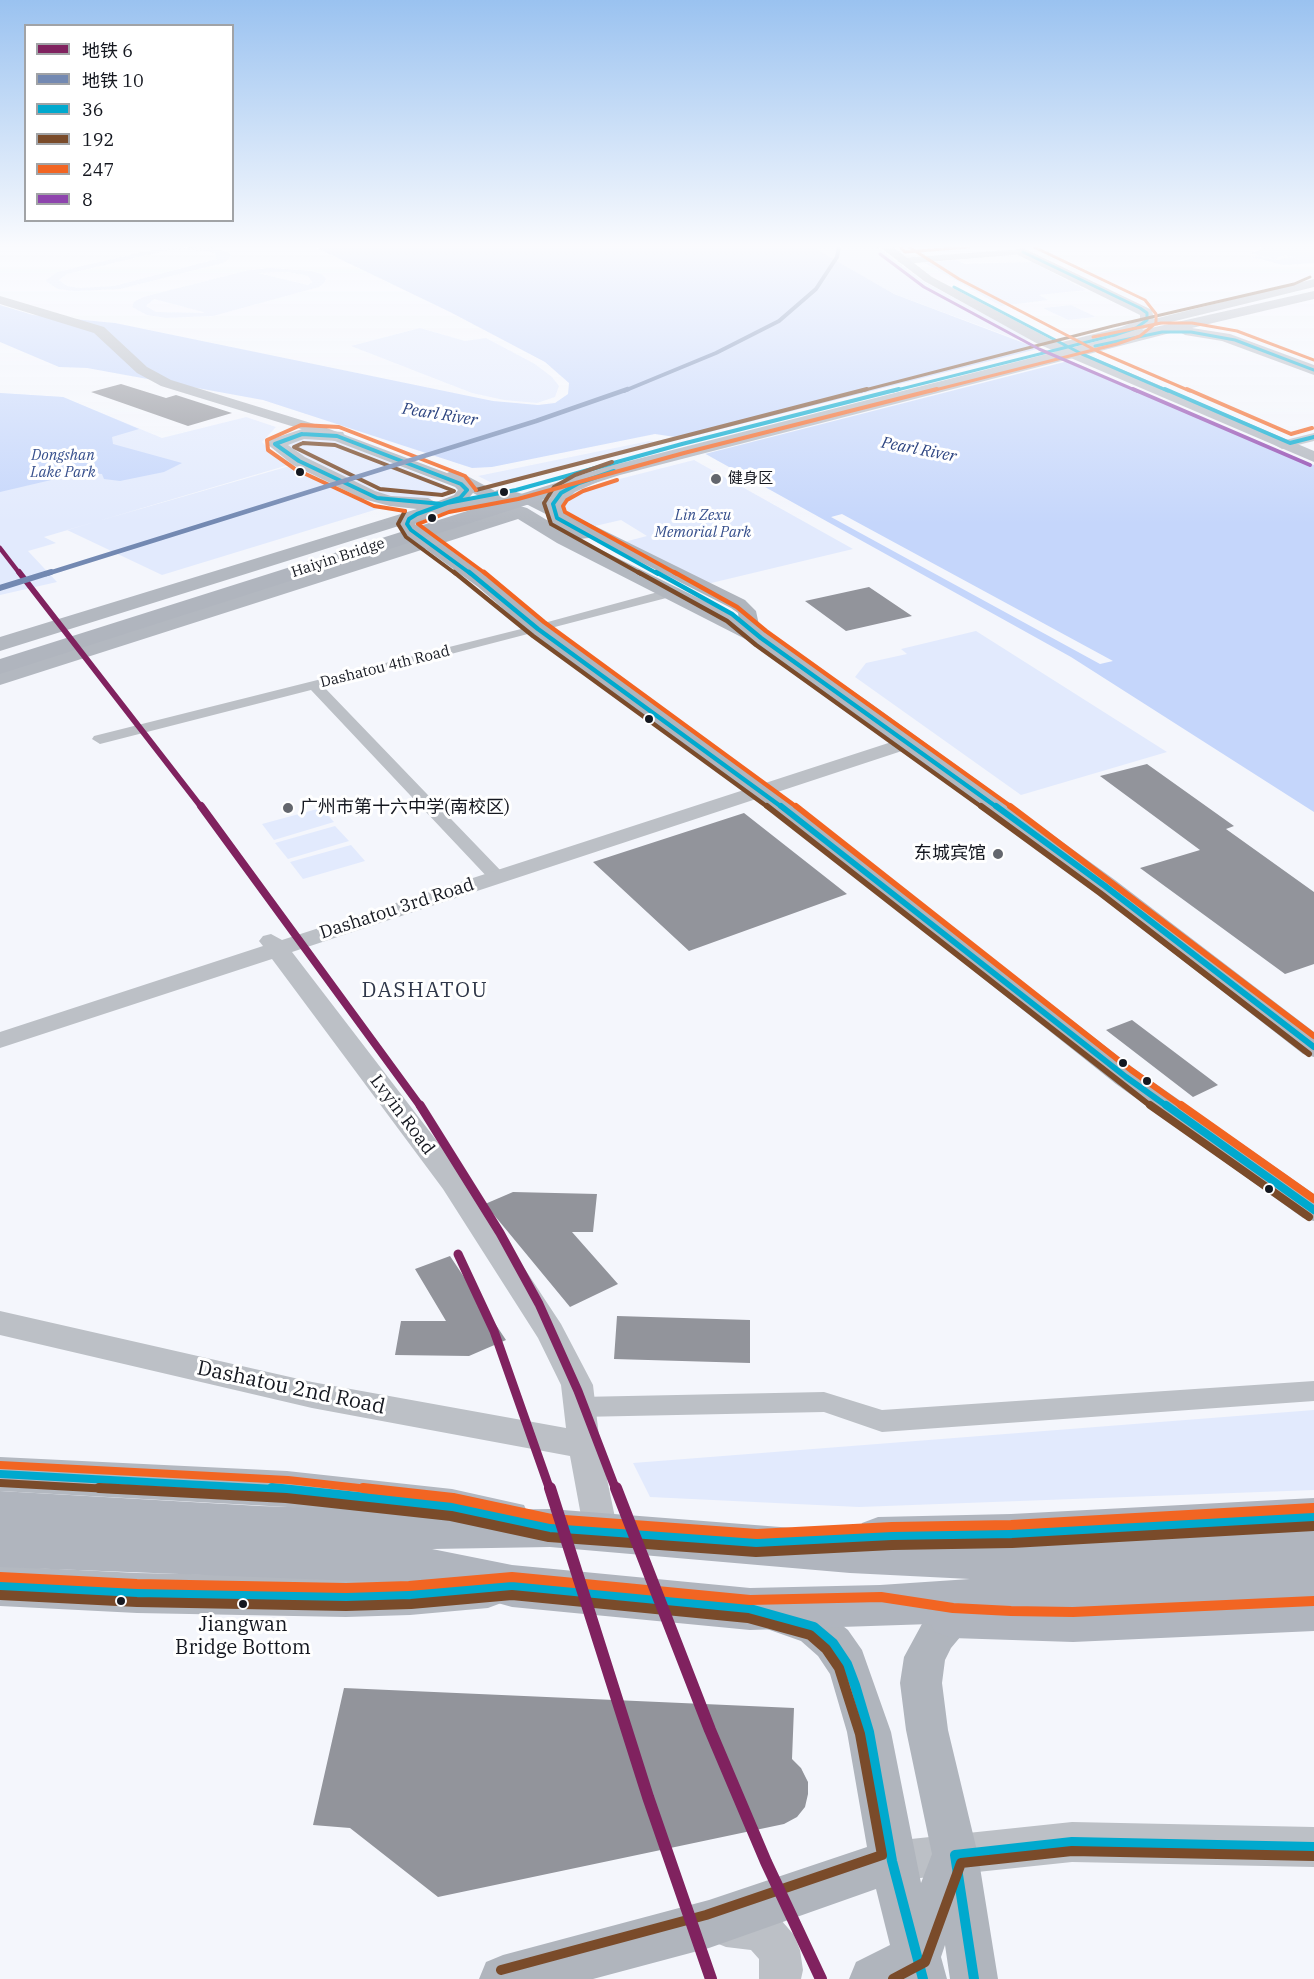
<!DOCTYPE html>
<meta charset="utf-8">
<style>
body{margin:0}
#map{position:relative;width:1314px;height:1979px;overflow:hidden;background:#f4f6fc;font-family:"IBM Plex Serif","Noto Sans SC",serif}
canvas{display:block}
.legend{position:absolute;left:24px;top:24px;width:210px;height:198px;box-sizing:border-box;background:#fff;border:2px solid #a1a3a6;margin:0;padding:8px 10px;list-style:none;font-size:18px;color:#151820}
.legend li{display:flex;align-items:center;gap:12px;height:30px}
.legend b{width:30px;border:2px solid #a1a3a6}
</style>
<div id="map">
<canvas width="1314" height="1979"></canvas>
<ul class="legend">
<li><b style="height:8px;background:#80225f"></b>地铁 6</li>
<li><b style="height:8px;background:#7389b2"></b>地铁 10</li>
<li><b style="height:8px;background:#00a9ce"></b>36</li>
<li><b style="height:8px;background:#7a4b2a"></b>192</li>
<li><b style="height:8px;background:#f26522"></b>247</li>
<li><b style="height:8px;background:#8e44ad"></b>8</li>
</ul>
</div>
<script>
const c = document.querySelector('canvas').getContext('2d');
c.lineJoin = 'round';
function paint(path, color) { c.fillStyle = color; c.fill(path, 'evenodd'); }
const poly = rows => new Path2D(rows.map(r => 'M' + r).join(''));
function strokePath(path, color, width, dash) { c.strokeStyle = color; c.lineWidth = width; c.lineCap = dash ? 'butt' : 'round'; c.setLineDash(dash || []); c.stroke(path); }
function write(font, color, halo, rows, align = 'center') {
  c.font = font + ' "IBM Plex Serif","Noto Sans SC",serif'; c.lineWidth = 6; c.setLineDash([]); c.textBaseline = 'middle'; c.strokeStyle = halo; c.fillStyle = color; for (const [text, x, y, turn = 0] of rows) {
    c.save(); c.translate(x, y); c.rotate((+turn || 0) * Math.PI / 180); c.textAlign = isNaN(turn) ? turn : align; if (halo) c.strokeText(text, 0, 0); c.fillText(text, 0, 0); c.restore();
  }
}
const green = poly([
 [210,247,227,252,231,255,229,259,223,263,120,289,75,291,58,289,45,281,57,272,160,248],
 [182,249,208,251,215,253,217,259,114,286,80,288,67,286,59,280,67,274,167,250],
 [821,247,877,247,923,281,1030,339,1021,341,894,294,815,249],
 [1260,247,1314,247,1314,263,1284,265,1251,257,1258,256,1277,260,1289,257,1301,260,1286,255,1274,259,1250,253,1263,250],
 [957,260,964,264,1032,262,1086,290,1039,295,1048,300,1001,306,925,263],
 [271,268,312,271,321,274,326,278,325,282,319,287,213,316,166,318,147,315,132,307,134,302,143,297,249,270],
 [288,272,308,276,312,282,308,285,258,273],
 [154,299,203,312,204,313,156,312,146,306],
 [1071,305,1096,317,1068,320,1043,308],
 [420,328,465,341,486,338,535,364,552,377,559,386,555,397,537,403,504,400,472,393,351,346],
 [0,393,63,397,162,438,246,417,276,427,262,442,270,450,295,463,44,537,56,543,28,551,57,582,0,595],
 [297,437,332,439,444,484,446,492,424,501,384,496,287,448,287,442],
 [649,441,661,442,496,485,478,476],
 [694,460,853,549,707,584,624,542,647,536,621,520,595,526,559,510,569,493,580,489],
 [293,465,381,508,162,575,67,530],
 [976,631,1167,752,1021,795,855,677,866,663,907,654,901,649],
 [321,808,334,822,274,840,262,824],
 [335,826,349,841,288,859,275,843],
 [351,845,365,861,303,879,290,862],
 [1314,1410,1314,1490,859,1507,650,1497,633,1463]
]);
const water = poly([
 [315,247,821,247,816,249,894,294,1069,360,1143,394,1314,465,1314,812,1071,657,675,437,655,434,492,467,472,468,263,400,87,368,59,367,0,342,0,305,33,315,115,323,493,401,538,405,555,403,568,394,569,383,545,362,450,312],
 [0,393,63,397,139,429,112,437,113,444,182,463,164,472,120,481,104,479,102,474,81,473,0,492]
]);
const pier = poly([
 [1045,347,1076,359,701,455,674,441],
 [842,514,1113,661,1100,664,831,517]
]);
const building = poly([
 [121,384,166,398,176,395,232,413,188,426,91,392],
 [869,587,912,616,846,631,805,601],
 [1147,764,1234,826,1226,829,1314,892,1314,964,1285,974,1140,868,1200,850,1100,776],
 [744,813,847,894,689,951,593,862],
 [1132,1020,1218,1085,1193,1097,1106,1030],
 [513,1192,597,1194,593,1232,572,1232,618,1284,570,1307,485,1204],
 [450,1256,506,1340,469,1356,395,1355,401,1321,446,1321,415,1269],
 [617,1316,750,1320,750,1363,614,1359],
 [344,1688,794,1708,792,1759,801,1768,808,1782,808,1794,805,1807,797,1817,784,1824,438,1897,350,1828,313,1825]
]);
const minor = poly([
 [669,589,676,593,674,596,324,687,503,873,506,877,503,881,491,881,311,690,100,744,92,739,94,736,533,626,669,589],
 [1314,1381,1314,1401,882,1432,824,1412,579,1417,570,1414,566,1407,570,1400,579,1397,824,1392,882,1410,1314,1381]
]);
const tertiary = poly([
 [1023,249,1028,252,1026,254,902,264,897,261,902,258,1023,249],
 [1314,433,1314,441,1282,449,1275,445,1277,442,1314,433],
 [910,736,917,738,920,742,917,746,292,952,463,1175,561,1324,593,1385,600,1445,618,1532,613,1542,601,1547,589,1542,584,1532,570,1456,312,1408,0,1335,0,1311,312,1382,566,1428,561,1385,538,1338,443,1189,272,959,0,1048,0,1032,263,946,259,941,263,936,271,934,282,940,910,736],
 [1072,1822,1314,1827,1314,1867,1072,1862,892,1881,878,1875,872,1861,878,1847,892,1841,1072,1822],
 [726,1905,747,1906,781,1920,794,1935,800,1950,803,1970,801,1979,759,1979,759,1959,751,1950,726,1947,711,1941,705,1926,711,1911,726,1905]
]);
const secondary = poly([
 [880,247,893,247,932,277,1058,343,1314,279,1314,287,1069,347,1314,451,1314,462,1038,344,924,281,880,247],
 [0,296,104,327,147,367,171,380,324,427,447,473,454,470,460,472,495,491,502,488,540,499,745,600,756,611,759,625,771,638,768,642,754,642,740,626,738,613,731,608,528,505,513,501,528,512,520,517,473,493,466,501,415,524,490,579,545,625,769,785,1136,1070,1314,1194,1314,1221,1303,1218,1116,1084,753,795,531,633,478,587,405,534,399,524,403,515,454,495,458,490,455,487,314,433,161,386,137,373,94,333,0,304,0,296],
 [965,1589,979,1594,985,1607,979,1620,966,1630,951,1648,945,1660,942,1683,948,1730,978,1855,998,1979,950,1979,945,1945,941,1957,947,1979,849,1979,856,1962,890,1945,876,1889,709,1948,593,1979,479,1979,486,1962,503,1955,709,1900,867,1847,847,1732,830,1674,818,1656,801,1641,767,1629,761,1616,767,1603,781,1598,828,1614,848,1630,862,1650,891,1732,921,1883,932,1854,906,1730,900,1683,904,1657,923,1622,938,1604,951,1594,965,1589]
]);
const primary = poly([
 [302,429,343,432,345,436,343,440,337,441,304,439,288,445,305,457,375,491,391,496,428,498,437,503,478,497,506,502,527,508,565,531,550,522,544,504,563,484,590,472,602,472,605,476,602,480,575,492,562,505,566,515,592,534,589,538,579,539,769,633,873,705,1115,880,1314,1032,1314,1057,1303,1054,1095,892,857,715,753,643,557,543,518,519,0,685,0,671,500,512,478,509,437,514,0,651,0,637,417,509,390,506,363,499,293,465,267,444,269,440,302,429],
 [0,1457,287,1471,452,1489,524,1505,530,1518,524,1531,509,1536,452,1525,287,1507,0,1491,0,1457],
 [0,1566,137,1573,346,1577,488,1568,504,1574,510,1588,504,1602,488,1608,410,1615,346,1617,137,1613,0,1606,0,1566]
]);
const trunk = poly([
 [1023,248,1152,310,1154,320,1142,330,1314,291,1314,299,1192,328,1230,334,1314,365,1314,375,1222,341,1185,335,1178,331,620,475,0,674,0,659,606,467,1113,337,1110,334,1113,331,1140,319,1140,315,1018,255,1018,249,1023,248],
 [0,1491,260,1506,407,1511,550,1509,857,1533,862,1523,878,1517,1011,1514,1314,1498,1314,1631,1073,1642,952,1638,935,1632,931,1624,750,1630,512,1607,469,1595,383,1582,0,1567,0,1491],
 [550,1547,850,1573,970,1579,880,1585,750,1588,512,1565,432,1549,550,1547]
]);
const bus1Far5 = poly([
 [954,287,1082,354,1168,391],
 [1095,346,1162,332,1191,332,1235,340,1314,370],
 [893,391,1115,335,1136,328,1147,320,1147,313,1140,308,1023,252]
]);
const bus1Far4 = poly([
 [1165,389,1290,443,1314,437],
 [302,434,337,436,461,484,467,490,460,498,442,504,377,498,299,461,275,444,302,434],
 [614,471,579,483,561,493,553,504,557,518,658,574],
 [447,503,417,514,409,519,407,524,411,530,471,574],
 [447,503,516,490,682,444,899,389]
]);
const bus1Far3 = poly([
 [469,572,538,629,783,808],
 [656,572,732,614,761,638,998,808]
]);
const bus1Far2 = poly([
 [781,806,1126,1077,1168,1107],
 [996,806,1105,886,1314,1047]
]);
const bus1Far1 = poly([
 [1166,1105,1314,1210],
 [0,1474,293,1490]
]);
const bus1 = poly([
 [272,1488,452,1507,550,1528,757,1543,892,1536,1011,1534,1314,1517],
 [0,1586,137,1593,346,1597,410,1595,512,1586,750,1609,814,1627,833,1643,847,1664,855,1685,869,1732,892,1861,923,1979],
 [974,1979,955,1855,1072,1842,1314,1847]
]);
const bus2Far5 = poly([
 [861,391,1113,326,1294,284,1310,277]
]);
const bus2Far4 = poly([
 [303,443,335,445,454,491,442,495,380,489,294,447,303,443],
 [612,462,575,475,554,487,544,503,551,524,641,574],
 [476,490,867,389],
 [405,511,398,524,406,537,456,574]
]);
const bus2Far3 = poly([
 [454,572,533,636,769,808],
 [638,572,727,621,756,645,983,808]
]);
const bus2Far2 = poly([
 [767,806,1152,1107],
 [981,806,1100,893,1309,1054]
]);
const bus2Far1 = poly([
 [1150,1105,1309,1217],
 [0,1483,128,1490]
]);
const bus2 = poly([
 [99,1488,286,1498,451,1516,549,1537,756,1552,892,1545,1012,1543,1314,1526],
 [0,1595,137,1602,346,1606,411,1604,512,1595,748,1618,810,1635,826,1649,839,1668,860,1734,882,1855,706,1915,501,1970],
 [893,1979,925,1962,961,1863,1072,1851,1314,1856]
]);
const bus3Far5 = poly([
 [900,247,905,252,969,247],
 [909,247,959,279,1097,351,1190,391],
 [1093,337,1161,323,1192,323,1237,331,1314,360],
 [931,391,1117,344,1140,336,1156,323,1156,314,1145,300,1034,247]
]);
const bus3Far4 = poly([
 [1187,389,1291,434,1312,428],
 [617,480,583,491,567,500,563,506,565,512,677,574],
 [405,511,374,506,295,469,268,450,267,440,301,425,339,427,465,476,476,490],
 [486,574,418,524,449,512,518,499,684,453,937,389]
]);
const bus3Far3 = poly([
 [484,572,544,622,798,808],
 [674,572,737,607,766,631,1013,808]
]);
const bus3Far2 = poly([
 [796,806,1131,1070,1183,1107],
 [1010,806,1314,1036]
]);
const bus3Far1 = poly([
 [1181,1105,1314,1199],
 [0,1465,288,1480,377,1490]
]);
const bus3 = poly([
 [363,1488,453,1498,551,1519,757,1534,892,1527,1011,1525,1313,1508],
 [0,1577,137,1584,346,1588,409,1586,512,1577,750,1600,881,1597,953,1608,1011,1611,1073,1612,1314,1601]
]);
const bus4Far1 = poly([
 [880,254,924,287,1039,349,1137,391]
]);
const bus4 = poly([
 [1133,389,1310,465]
]);
const metro1Far4 = poly([
 [0,548,20,574]
]);
const metro1Far3 = poly([
 [19,572,202,808]
]);
const metro1Far2 = poly([
 [201,806,421,1107]
]);
const metro1Far1 = poly([
 [420,1105,500,1233,539,1304,578,1391,616,1490],
 [458,1254,494,1331,550,1490]
]);
const metro1 = poly([
 [550,1488,648,1797,711,1979],
 [616,1488,710,1730,766,1862,821,1979]
]);
const metro2Far2 = poly([
 [624,391,716,353,779,321,816,289,837,257,839,247]
]);
const metro2Far1 = poly([
 [46,574,536,421,628,389]
]);
const metro2 = poly([
 [0,588,51,572]
]);
const markers = [
 [300,472,5,"#151820"],
 [716,479,6,"#63666d"],
 [504,492,5,"#151820"],
 [432,518,5,"#151820"],
 [649,719,5,"#151820"],
 [288,808,6,"#63666d"],
 [998,854,6,"#63666d"],
 [1123,1063,5,"#151820"],
 [1147,1081,5,"#151820"],
 [1269,1189,5,"#151820"],
 [121,1601,5,"#151820"],
 [243,1604,5,"#151820"]
];
const farParknames = [
 ["Dongshan",63,456],
 ["Lake Park",63,473],
 ["Lin Zexu",703,516],
 ["Memorial Park",703,533]
];
const farPoinames = [
 ["健身区",728,479]
];
const farStreetnames = [
 ["Haiyin Bridge",338,558,-18],
 ["Dashatou 4th Road",385,667,-14]
];
const farWaternames = [
 ["Pearl River",440,415,9],
 ["Pearl River",919,450,11]
];
const poiNames = [
 ["广州市第十六中学(南校区)",300,808],
 ["东城宾馆",986,854,"right"]
];
const streetNames = [
 ["Dashatou 3rd Road",397,909,-18],
 ["Lvyin Road",402,1115,53]
];
const nearBusnames = [
 ["Jiangwan",243,1625],
 ["Bridge Bottom",243,1648]
];
const quarterNames = [
 ["DASHATOU",425,991]
];
const nearStreetnames = [
 ["Dashatou 2nd Road",291,1388,12]
];
paint(green, '#e2eafd');
paint(water, '#c5d6fb');
paint(pier, '#f4f6fc');
paint(building, '#92949b');
paint(minor, '#bcc0c6');
paint(tertiary, '#bcc0c6');
paint(secondary, '#b0b5bd');
paint(primary, '#b3b8c0');
paint(trunk, '#b0b5be');
strokePath(bus1Far5, '#00a9ce', 3);
strokePath(bus1Far4, '#00a9ce', 4);
strokePath(bus1Far3, '#00a9ce', 4.5);
strokePath(bus1Far2, '#00a9ce', 6);
strokePath(bus1Far1, '#00a9ce', 8);
strokePath(bus1, '#00a9ce', 10);
strokePath(bus2Far5, '#7a4b2a', 3);
strokePath(bus2Far4, '#7a4b2a', 4);
strokePath(bus2Far3, '#7a4b2a', 4.5);
strokePath(bus2Far2, '#7a4b2a', 6);
strokePath(bus2Far1, '#7a4b2a', 8);
strokePath(bus2, '#7a4b2a', 10);
strokePath(bus3Far5, '#f26522', 3);
strokePath(bus3Far4, '#f26522', 4);
strokePath(bus3Far3, '#f26522', 4.5);
strokePath(bus3Far2, '#f26522', 6);
strokePath(bus3Far1, '#f26522', 8);
strokePath(bus3, '#f26522', 10);
strokePath(bus4Far1, '#8e44ad', 3);
strokePath(bus4, '#8e44ad', 4);
strokePath(metro1Far4, '#80225f', 4.5);
strokePath(metro1Far3, '#80225f', 6);
strokePath(metro1Far2, '#80225f', 8);
strokePath(metro1Far1, '#80225f', 9);
strokePath(metro1, '#80225f', 12);
strokePath(metro2Far2, '#7389b2', 4);
strokePath(metro2Far1, '#7389b2', 4.5);
strokePath(metro2, '#7389b2', 6);
const sky = c.createLinearGradient(0, 0, 0, 524);
sky.addColorStop(0, '#9ac2f0');
sky.addColorStop(0.47, '#fafbfe');
sky.addColorStop(1, '#fafbfe00');
c.fillStyle = sky;
c.fillRect(0, 0, 1314, 524);
for (const [x, y, r, color] of markers) { const dot = new Path2D(); dot.arc(x, y, r, 0, 2 * Math.PI); c.fillStyle = color; c.fill(dot); strokePath(dot, '#fff', 2); }
write('italic 15px', '#364f8c', '#fff', farParknames);
write('15px', '#151820', '#fff', farPoinames, 'left');
write('15px', '#151820', '#fff', farStreetnames);
write('italic 16px', '#2c4480', '#fff', farWaternames);
write('18px', '#151820', '#fff', poiNames, 'left');
write('18px', '#151820', '#fff', streetNames);
write('20px', '#151820', '#fff', nearBusnames);
c.letterSpacing = '1.5px';
write('21px', '#30384a', '#fff', quarterNames);
c.letterSpacing = '0px';
write('21px', '#151820', '#fff', nearStreetnames);
</script>
